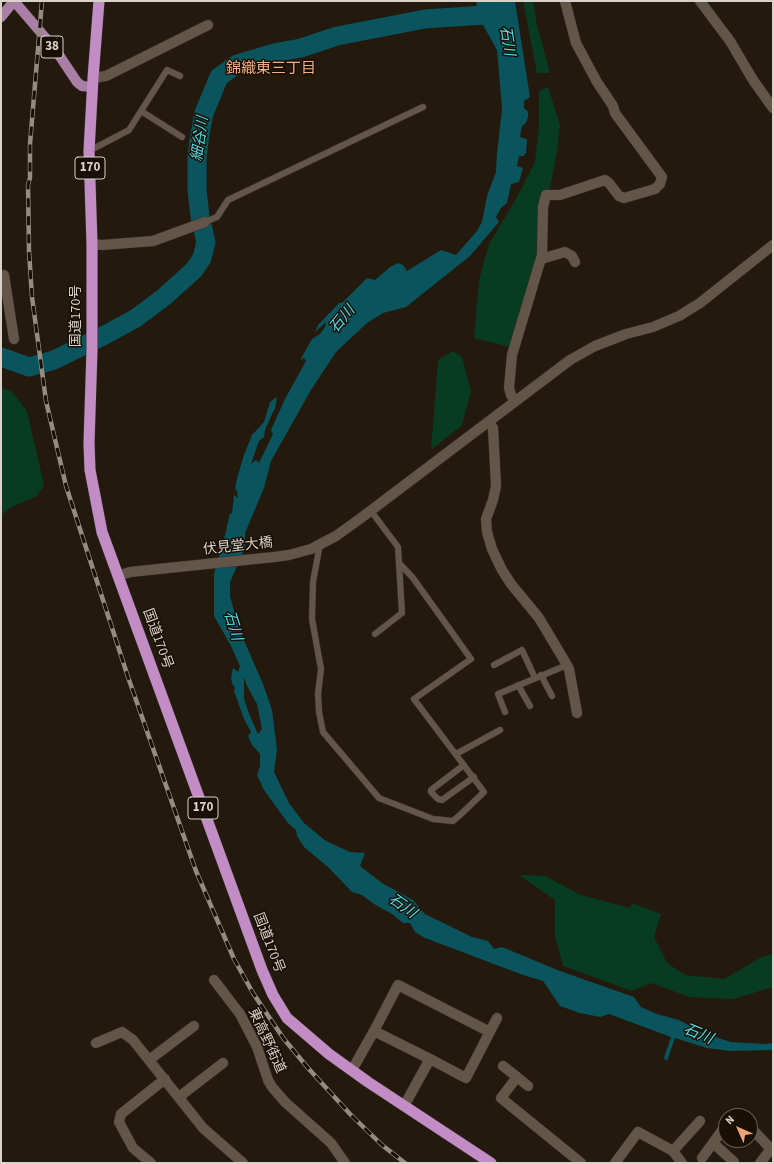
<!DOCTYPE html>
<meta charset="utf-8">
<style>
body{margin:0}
#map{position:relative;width:774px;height:1164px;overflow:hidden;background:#23190d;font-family:"Source Sans 3",sans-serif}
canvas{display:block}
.frame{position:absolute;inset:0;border:2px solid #d9d2cb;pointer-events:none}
.north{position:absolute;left:718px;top:1108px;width:40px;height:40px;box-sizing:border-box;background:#191005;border:1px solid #665e54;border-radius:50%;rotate:315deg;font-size:11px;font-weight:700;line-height:16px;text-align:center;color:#d9d2cb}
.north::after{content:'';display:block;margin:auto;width:14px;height:18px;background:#efa378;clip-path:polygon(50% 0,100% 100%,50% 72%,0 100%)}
</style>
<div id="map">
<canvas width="774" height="1164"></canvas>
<div class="frame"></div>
<div class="north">N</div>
</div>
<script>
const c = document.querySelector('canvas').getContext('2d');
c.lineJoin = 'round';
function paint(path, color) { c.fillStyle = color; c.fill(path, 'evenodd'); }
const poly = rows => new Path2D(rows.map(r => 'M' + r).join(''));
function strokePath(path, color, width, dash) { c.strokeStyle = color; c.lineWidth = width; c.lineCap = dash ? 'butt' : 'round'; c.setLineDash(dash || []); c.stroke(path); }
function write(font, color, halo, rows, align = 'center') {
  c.font = font + ' "Source Sans 3","Noto Sans JP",sans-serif'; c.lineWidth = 3; c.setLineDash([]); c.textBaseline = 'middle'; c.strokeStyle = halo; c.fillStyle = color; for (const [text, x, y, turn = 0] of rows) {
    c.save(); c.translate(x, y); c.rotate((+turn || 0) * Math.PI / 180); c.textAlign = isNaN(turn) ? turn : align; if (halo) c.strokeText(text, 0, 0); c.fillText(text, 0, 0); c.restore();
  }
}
const green = poly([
 [523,1,533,1,537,25,550,73,537,73],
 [548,87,560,125,557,152,536,258,510,347,474,338,479,280,489,244,516,199,535,162,539,127,539,91],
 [453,351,462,357,471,390,462,425,431,450,438,360],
 [1,387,11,391,27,411,44,485,37,496,12,507,1,515],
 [519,875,545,876,581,895,630,908,632,903,661,914,654,937,667,963,685,975,724,979,762,957,773,954,773,987,733,999,689,997,651,983,632,991,563,966,555,936,555,900]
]);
const water = poly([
 [477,1,515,1,530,97,524,101,524,108,528,112,528,117,526,123,522,126,520,137,527,139,526,153,523,156,519,156,517,166,523,168,519,182,511,184,507,203,501,208,496,217,499,222,470,256,406,307,383,313,367,323,336,352,311,390,271,461,264,488,245,533,245,548,230,582,230,596,239,629,263,684,272,710,277,750,274,772,289,803,304,823,326,841,350,852,365,853,360,866,382,883,413,900,425,914,472,937,488,941,494,949,502,947,560,971,634,997,641,1007,657,1014,679,1020,703,1033,731,1042,765,1044,773,1043,773,1050,731,1051,707,1048,675,1038,667,1061,664,1058,671,1037,609,1014,600,1017,580,1013,560,1006,543,981,523,975,425,938,415,932,410,923,403,923,392,914,374,904,362,895,352,892,328,867,304,847,297,836,296,830,288,823,274,804,264,790,257,775,260,766,260,754,252,745,248,736,251,732,244,719,234,691,235,688,232,683,231,678,233,668,238,672,240,666,231,646,214,616,214,574,225,535,230,513,232,514,234,495,238,498,237,491,235,489,237,478,244,455,252,435,264,422,270,402,277,397,275,409,273,412,265,430,264,437,259,441,251,464,256,460,259,463,273,434,271,430,285,399,306,361,304,358,300,360,312,339,320,334,325,327,326,322,315,332,318,325,339,303,342,303,367,278,375,280,390,267,398,263,403,265,407,271,441,250,456,255,477,231,482,222,487,196,496,172,497,153,502,109,497,50,483,25,460,23,458,14,476,7],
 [244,677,247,686,257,704,262,729,258,734,250,716,244,699]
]);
const river = poly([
 [1,357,29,367,54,360,105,335,136,318,164,297,194,270,202,258,206,242,200,217,197,189,197,156,200,134,204,113,219,77,237,64,274,53,301,48,337,36,425,19,484,15]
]);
const service = poly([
 [141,111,182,137],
 [89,151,129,130,167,70,180,76],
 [205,222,217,217,228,200,423,107],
 [371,511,398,547,402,613,375,634],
 [320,544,313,582,312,619,321,669,318,694,319,712,323,732,379,798,433,819,453,821,460,815,484,792,414,699,471,659,413,578,399,563],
 [494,665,522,650,535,678],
 [541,675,552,696],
 [518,685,530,706],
 [505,712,498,694,567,665],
 [456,754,500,730],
 [464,765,431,790,431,792,438,799,442,800,474,777]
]);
const minor = poly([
 [700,1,730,41,753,80,773,108],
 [541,259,565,252,572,256,575,262],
 [4,275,14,339],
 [515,401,511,395,509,388,512,355,542,255,543,207,546,195,560,195,605,180,609,183,619,196,624,198,655,189,660,184,662,177,615,113,613,106,597,82,576,43,565,1],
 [488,422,493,428,496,486,493,500,486,519,487,532,492,549,502,570,511,584,539,618,567,665,569,669,577,713],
 [214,980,240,1014,257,1047,268,1080,272,1087,285,1102,331,1143,345,1163],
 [96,1043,122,1032,133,1040,203,1128,243,1163],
 [430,1059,374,1031,398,985,490,1032],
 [149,1060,194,1026],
 [503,1066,517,1077,501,1098,581,1163],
 [352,1070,374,1031],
 [517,1077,528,1086],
 [179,1097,223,1063],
 [404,1106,430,1059,466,1078,497,1018],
 [750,1131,754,1131,771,1149,773,1147],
 [713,1143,723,1129,726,1129],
 [673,1151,700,1121],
 [702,1158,713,1143,734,1162],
 [151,1163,133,1148,119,1122,121,1114,165,1079],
 [615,1163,638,1132,673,1151,682,1163],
 [760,1163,771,1149]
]);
const tertiary = poly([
 [93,78,106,76,208,25],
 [92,244,102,245,153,241,205,222],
 [118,576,130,572,274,557,289,555,311,549,336,536,361,518,570,360,595,346,626,334,653,327,679,316,700,303,773,245]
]);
const primary = poly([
 [1,17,14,1,55,49,77,82,82,86,92,87]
]);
const trunk = poly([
 [99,1,93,78,89,151,92,244,92,350,89,443,90,470,102,532,262,970,273,995,287,1018,329,1054,368,1082,491,1163]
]);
const rail = poly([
 [42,1,30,144,30,178,28,185,29,251,32,297,46,401,66,486,128,677,196,871,234,959,253,993,269,1017,284,1039,308,1068,350,1114,382,1145,405,1163]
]);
const shields = [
 [52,47,22],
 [90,168,30],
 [203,808,30]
];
const shieldNames = [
 ["38",52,47],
 ["170",90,168],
 ["170",203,808]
];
const streetNames = [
 ["国道170号",77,316,-90],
 ["伏見堂大橋",238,547,-6],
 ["国道170号",157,639,70],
 ["国道170号",268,943,69],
 ["東高野街道",266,1041,65]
];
const waterNames = [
 ["石川",506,41,81],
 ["細谷川",201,139,-82],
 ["石川",343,320,-50],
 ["石川",232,626,73],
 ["石川",402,907,35],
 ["石川",698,1035,22]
];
const neighbourhoodNames = [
 ["錦織東三丁目",271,70]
];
paint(green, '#083c22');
paint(water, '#09545d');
strokePath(river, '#09545d', 19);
strokePath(service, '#39312d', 7);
strokePath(minor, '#39312d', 11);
strokePath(tertiary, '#39312d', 11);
strokePath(primary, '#39312d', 11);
strokePath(trunk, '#39312d', 12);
strokePath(service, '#635649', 6);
strokePath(minor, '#635649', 10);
strokePath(tertiary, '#635649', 10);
strokePath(primary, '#aa7fa5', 10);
strokePath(trunk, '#c28cc4', 11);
strokePath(rail, '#948c83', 4.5);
strokePath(rail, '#191005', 3, [9]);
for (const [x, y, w] of shields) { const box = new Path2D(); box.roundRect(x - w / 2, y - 11, w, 22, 3); c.fillStyle = '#191005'; c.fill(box); strokePath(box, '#d9d2cb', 1); }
write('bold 13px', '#d9d2cb', null, shieldNames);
write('14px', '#d9d2cb', '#191005', streetNames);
write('italic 15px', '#58d8e8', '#191005', waterNames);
write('15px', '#f4ac84', '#191005', neighbourhoodNames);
</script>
